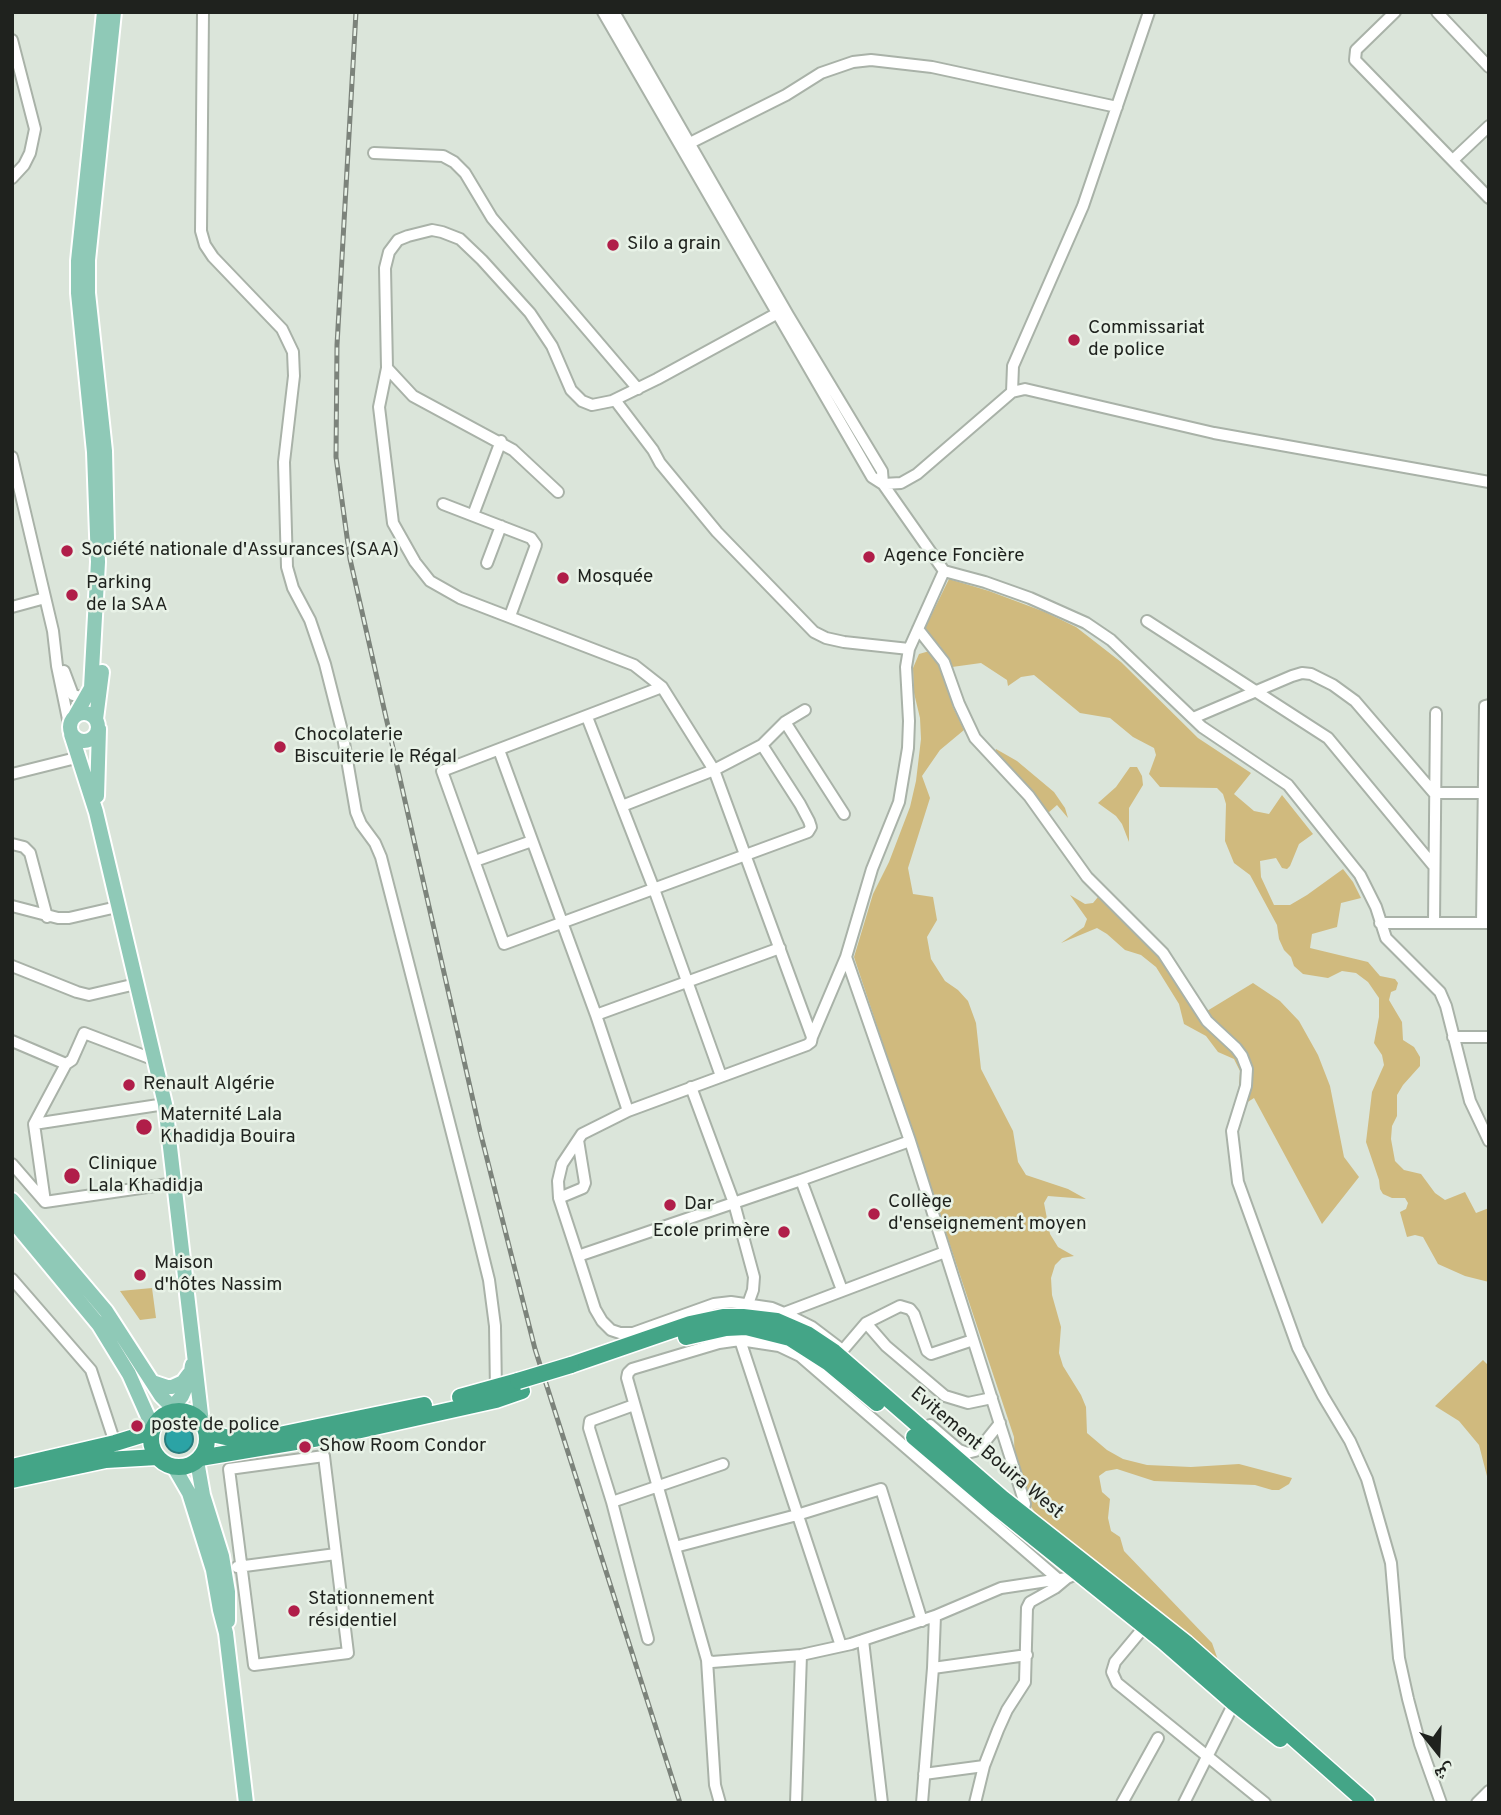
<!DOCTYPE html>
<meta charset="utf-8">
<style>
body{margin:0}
#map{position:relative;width:1501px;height:1815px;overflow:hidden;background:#dbe5da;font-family:Overpass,"Noto Naskh Arabic",sans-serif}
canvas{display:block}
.frame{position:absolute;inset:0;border:14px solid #1f221e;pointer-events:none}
.north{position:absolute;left:1403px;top:1717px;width:70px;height:70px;-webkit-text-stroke:5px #e8f2e7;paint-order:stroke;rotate:162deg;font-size:19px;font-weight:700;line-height:28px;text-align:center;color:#1f221e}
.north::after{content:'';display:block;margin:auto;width:24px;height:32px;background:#1f221e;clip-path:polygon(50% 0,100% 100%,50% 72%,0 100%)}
</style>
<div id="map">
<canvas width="1501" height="1815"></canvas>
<div class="frame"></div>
<div class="north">ش</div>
</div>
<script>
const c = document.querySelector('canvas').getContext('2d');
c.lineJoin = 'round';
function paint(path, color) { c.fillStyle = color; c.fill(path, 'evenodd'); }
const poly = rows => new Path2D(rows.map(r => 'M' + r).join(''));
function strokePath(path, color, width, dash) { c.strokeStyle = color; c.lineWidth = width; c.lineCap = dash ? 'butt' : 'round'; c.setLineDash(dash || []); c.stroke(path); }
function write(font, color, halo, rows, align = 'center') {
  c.font = font + ' Overpass,sans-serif'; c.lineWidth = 5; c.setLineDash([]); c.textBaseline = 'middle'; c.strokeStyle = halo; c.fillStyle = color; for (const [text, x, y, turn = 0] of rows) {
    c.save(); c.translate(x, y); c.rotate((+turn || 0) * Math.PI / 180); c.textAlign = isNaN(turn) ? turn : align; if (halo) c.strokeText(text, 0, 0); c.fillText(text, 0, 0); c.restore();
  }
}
const green = poly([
 [949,579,989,591,1045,612,1076,627,1121,662,1198,738,1251,773,1234,794,1254,811,1269,814,1282,795,1313,834,1299,844,1290,866,1287,869,1282,868,1276,858,1260,861,1261,877,1274,905,1290,905,1307,895,1343,869,1353,882,1361,898,1341,903,1337,927,1312,934,1310,948,1368,962,1380,976,1395,979,1398,983,1396,990,1391,992,1389,1000,1402,1022,1403,1040,1414,1047,1420,1057,1420,1066,1403,1085,1397,1095,1397,1116,1392,1126,1391,1139,1395,1161,1404,1170,1421,1174,1435,1193,1445,1200,1465,1192,1476,1213,1489,1208,1489,1282,1465,1276,1438,1264,1423,1237,1415,1235,1407,1237,1400,1212,1406,1209,1408,1203,1405,1198,1392,1198,1383,1194,1380,1189,1379,1180,1366,1142,1372,1092,1384,1065,1382,1055,1374,1043,1379,1017,1379,998,1368,982,1356,973,1342,971,1328,978,1303,974,1294,966,1291,957,1284,950,1279,939,1277,925,1250,875,1234,863,1225,841,1226,804,1223,794,1217,788,1160,787,1149,774,1156,755,1154,748,1133,737,1110,718,1080,713,1034,675,1021,677,1008,686,1007,680,981,663,952,667,940,646,924,630],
 [933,650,946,679,953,707,964,730,940,750,922,776,930,798,908,868,913,894,933,897,937,920,927,937,931,959,945,981,958,990,968,1001,976,1023,981,1069,1013,1131,1018,1162,1026,1175,1068,1189,1086,1199,1048,1196,1044,1203,1050,1234,1058,1247,1074,1256,1062,1258,1055,1265,1051,1278,1052,1295,1061,1327,1059,1353,1063,1366,1081,1395,1086,1407,1087,1433,1107,1450,1123,1459,1147,1465,1191,1467,1239,1464,1292,1478,1289,1484,1279,1490,1272,1490,1255,1485,1154,1481,1117,1469,1106,1471,1099,1476,1102,1492,1110,1499,1108,1518,1111,1531,1120,1537,1124,1551,1212,1643,1218,1660,1173,1622,1037,1516,1024,1495,1015,1470,1014,1437,854,957,873,894,889,862,910,807,916,781,921,739,920,718,914,693,913,668,919,654],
 [996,749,1017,761,1054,792,1065,808,1068,818,1057,805,1048,813,1023,782,995,752],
 [1130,767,1137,767,1142,776,1143,785,1129,808,1129,842,1122,824,1116,816,1098,803,1116,787],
 [1070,895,1085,904,1093,903,1098,897,1103,901,1121,905,1163,945,1179,966,1207,1011,1253,983,1280,1001,1299,1021,1318,1055,1330,1086,1344,1157,1359,1177,1322,1224,1254,1098,1243,1105,1238,1099,1240,1071,1234,1059,1218,1052,1206,1036,1184,1024,1179,1004,1156,967,1141,955,1125,950,1107,934,1097,928,1061,943,1084,927,1087,919],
 [152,1288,156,1318,140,1320,120,1291],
 [1483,1360,1489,1366,1489,1484,1479,1445,1459,1421,1435,1406]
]);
const water = poly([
 '165 1439a14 14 0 1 1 28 0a14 14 0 1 1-28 0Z'
]);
const minor = poly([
 [203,12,201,231,205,245,213,257,282,329,293,352,294,376,284,462,287,567,293,588,310,620,325,664,342,731,356,812,361,824,375,843,381,857,474,1219,489,1280,495,1326,496,1392],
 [603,12,872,477,883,484,944,571,909,649,906,667,909,721,908,748,899,802,872,869,846,957,812,1037],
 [614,12,788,315,882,471,883,484],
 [1395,12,1356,50,1355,60,1489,198],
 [1437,12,1489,67],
 [12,40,35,129,30,153,24,165,12,178],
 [690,143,786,95,821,73,853,62,871,60,932,67,1117,107],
 [374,153,443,156,454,162,465,173,492,218,638,389],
 [1453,160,1489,126],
 [776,314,657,379,612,401,592,405,582,401,571,390,552,346,530,313,482,260,460,239,442,232,432,230,408,236,398,240,389,252,385,268,387,368,379,407,393,523,415,562,430,581,460,598,634,665,662,687,714,770,812,1037,811,1042,807,1045,628,1111,582,1134,562,1164,558,1181,559,1198,578,1256,801,1180],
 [387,368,413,396,513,450,558,492],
 [1012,392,1013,366,1083,206,1149,12],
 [615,400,653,450,660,463,717,532,814,632,826,638,844,642,909,649],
 [12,457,53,631,57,666,70,729],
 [883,484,901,483,917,474,1012,392,1025,389,1214,433,1489,482],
 [443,504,531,538,536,545,510,616],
 [473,515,501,441],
 [487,563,501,526],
 [944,571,985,582,1030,598,1086,623,1111,640,1202,727,1288,785,1360,875,1376,907,1386,938,1440,992,1446,1006,1470,1101,1489,1141],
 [12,607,45,598],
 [1147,621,1328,738,1433,865],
 [918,629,944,662,959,704,975,738,1029,796,1087,877,1163,953,1207,1021,1236,1048,1242,1056,1247,1069,1246,1086,1232,1131,1238,1182,1298,1348,1323,1396,1350,1441,1367,1479,1391,1563,1399,1658,1408,1699,1420,1744,1441,1803],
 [64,671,73,695,81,697,89,691],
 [662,687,442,771,504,944,808,832,811,827,809,821,800,804,762,745],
 [587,717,654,889,721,1076],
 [1193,718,1292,676,1302,673,1311,674,1333,685,1355,701,1434,793,1489,793],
 [785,722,844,814],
 [499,750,596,1015,628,1111],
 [12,774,80,757],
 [622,806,714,770,762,745,785,722,805,710],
 [12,844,24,847,30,853,47,917],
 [475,861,532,841],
 [12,906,58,918,69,918,117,907],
 [1380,923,1489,923],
 [1434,923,1436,713],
 [1482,923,1485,706,1489,705],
 [846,957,910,1141,1010,1456,1025,1504,1021,1519],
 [12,966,77,992,89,995,136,984],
 [596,1015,780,948],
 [1453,1037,1489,1037],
 [12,1041,66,1064,72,1060,84,1033,155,1060],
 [691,1087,734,1203,754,1277,753,1290,748,1304],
 [165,1104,34,1124,45,1202,175,1183],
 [34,1124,66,1064],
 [12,1164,45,1202],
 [559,1198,583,1188,585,1183,578,1140],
 [578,1256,595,1309,602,1321,611,1330,620,1333,633,1333,714,1304,731,1302,772,1308,784,1313,812,1327,841,1349],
 [12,1279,91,1370,115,1443],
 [842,1290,801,1180,910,1141],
 [784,1313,945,1252],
 [866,1323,886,1346,945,1396,968,1403,992,1398],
 [740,1340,841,1646],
 [843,1350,866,1323,900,1306,910,1309,914,1314,927,1351,931,1354,973,1340],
 [634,1405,590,1421,589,1428,612,1502,648,1639],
 [930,1425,959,1450,967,1453,975,1451,984,1443,1000,1423],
 [324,1456,348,1653,254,1665,229,1469,324,1456],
 [612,1502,723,1464],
 [675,1547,797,1515,881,1489,922,1621],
 [237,1567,336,1554],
 [1058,1579,800,1356,779,1346,740,1340,719,1343,632,1369,628,1373,627,1378,707,1660,712,1662,801,1655,851,1644,935,1616,1001,1588,1067,1578,1081,1572],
 [1145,1626,1115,1662,1112,1672,1117,1683,1265,1803],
 [863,1640,882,1803],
 [707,1660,715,1785,720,1803],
 [933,1668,1027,1655],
 [924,1774,984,1766],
 [796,1803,801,1655],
 [922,1803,933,1668,935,1616],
 [975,1803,984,1766,998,1730,1007,1710,1025,1682,1027,1608,1030,1602,1055,1588,1067,1578],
 [1122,1803,1158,1738],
 [1184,1803,1234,1703],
 [1477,1803,1489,1791]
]);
const major = poly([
 [107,540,105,451,88,293,88,260,114,12],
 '70 727a14 14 0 1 1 28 0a14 14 0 1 1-28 0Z',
 [75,716,91,688,98,562,94,452,78,293,78,261,104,12],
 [96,719,102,672],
 [71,734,96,812,165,1104,202,1423],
 [97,796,99,729],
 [12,1200,106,1311,161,1396,172,1407,182,1411],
 [12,1220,99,1325,129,1374,153,1428],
 [152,1382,167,1387,172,1387,183,1382,189,1374],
 [167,1413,182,1396,190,1378,192,1365],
 [197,1461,203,1495,222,1556,228,1592,228,1621],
 [174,1467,189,1493,213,1570,220,1610,226,1633,246,1803]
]);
const highway = poly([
 [686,1337,726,1328,746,1327,790,1338,829,1363,877,1403],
 [571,1365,690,1324,723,1317,743,1317,777,1321,807,1334,834,1352,1002,1498,1186,1643,1367,1803],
 [460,1397,518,1381],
 '151 1439a28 28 0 1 1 56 0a28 28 0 1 1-56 0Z',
 [207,1433,230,1438,279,1435,424,1405],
 [914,1437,995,1506,1163,1641,1234,1703,1280,1739],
 [200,1458,343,1434,496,1400,522,1391],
 [12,1467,115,1443,151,1432],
 [12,1480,106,1460,157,1457]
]);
const rail = poly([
 [356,12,337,345,336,457,350,559,480,1131,535,1349,680,1803]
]);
const highwayBridge = poly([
 [518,1381,571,1365]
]);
const markers = [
 [613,245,7,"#b01e49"],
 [1074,340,7,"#b01e49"],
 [67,551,7,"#b01e49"],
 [869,557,7,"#b01e49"],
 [563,578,7,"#b01e49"],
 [72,595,7,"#b01e49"],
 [280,747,7,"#b01e49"],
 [129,1085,7,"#b01e49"],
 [144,1127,9,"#b01e49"],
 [72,1176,9,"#b01e49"],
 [670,1205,7,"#b01e49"],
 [874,1214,7,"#b01e49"],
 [784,1232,7,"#b01e49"],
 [140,1275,7,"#b01e49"],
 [137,1426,7,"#b01e49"],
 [305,1447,7,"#b01e49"],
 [294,1611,7,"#b01e49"]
];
const poiNames = [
 ["Silo a grain",627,245],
 ["Commissariat",1088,329],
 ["de police",1088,351],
 ["Société nationale d'Assurances (SAA)",81,551],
 ["Agence Foncière",883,557],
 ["Mosquée",577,578],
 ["Parking",86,584],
 ["de la SAA",86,606],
 ["Chocolaterie",294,736],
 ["Biscuiterie le Régal",294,758],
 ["Renault Algérie",143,1085],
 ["Maternité Lala",160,1116],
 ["Khadidja Bouira",160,1138],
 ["Clinique",88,1165],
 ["Lala Khadidja",88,1187],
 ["Collège",888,1203],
 ["d'enseignement moyen",888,1225],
 ["Dar",684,1205],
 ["Ecole primère",770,1232,"right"],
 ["Maison",154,1264],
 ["d'hôtes Nassim",154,1286],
 ["poste de police",151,1426],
 ["Show Room Condor",319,1447],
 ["Stationnement",308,1600],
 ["résidentiel",308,1622]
];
const streetNames = [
 ["Evitement Bouira West",986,1454,40]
];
paint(green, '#d0ba7e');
paint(water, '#2ba3a5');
strokePath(water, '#277c7c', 2);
strokePath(minor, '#a9b2a8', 14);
strokePath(major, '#fff', 18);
strokePath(highway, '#fff', 19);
strokePath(minor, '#fff', 10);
strokePath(major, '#8fc9b7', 14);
strokePath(highway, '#44a587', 16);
strokePath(rail, '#7c837b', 5);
strokePath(rail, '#e8f2e7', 2.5, [8]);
strokePath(highwayBridge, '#fff', 19, []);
strokePath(highwayBridge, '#44a587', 16);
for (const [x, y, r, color] of markers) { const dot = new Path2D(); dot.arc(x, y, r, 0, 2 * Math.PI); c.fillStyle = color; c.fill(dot); strokePath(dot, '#e8f2e7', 2.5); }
write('19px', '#1f221e', '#e8f2e7', poiNames, 'left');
write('19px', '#1f221e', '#e8f2e7', streetNames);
</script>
